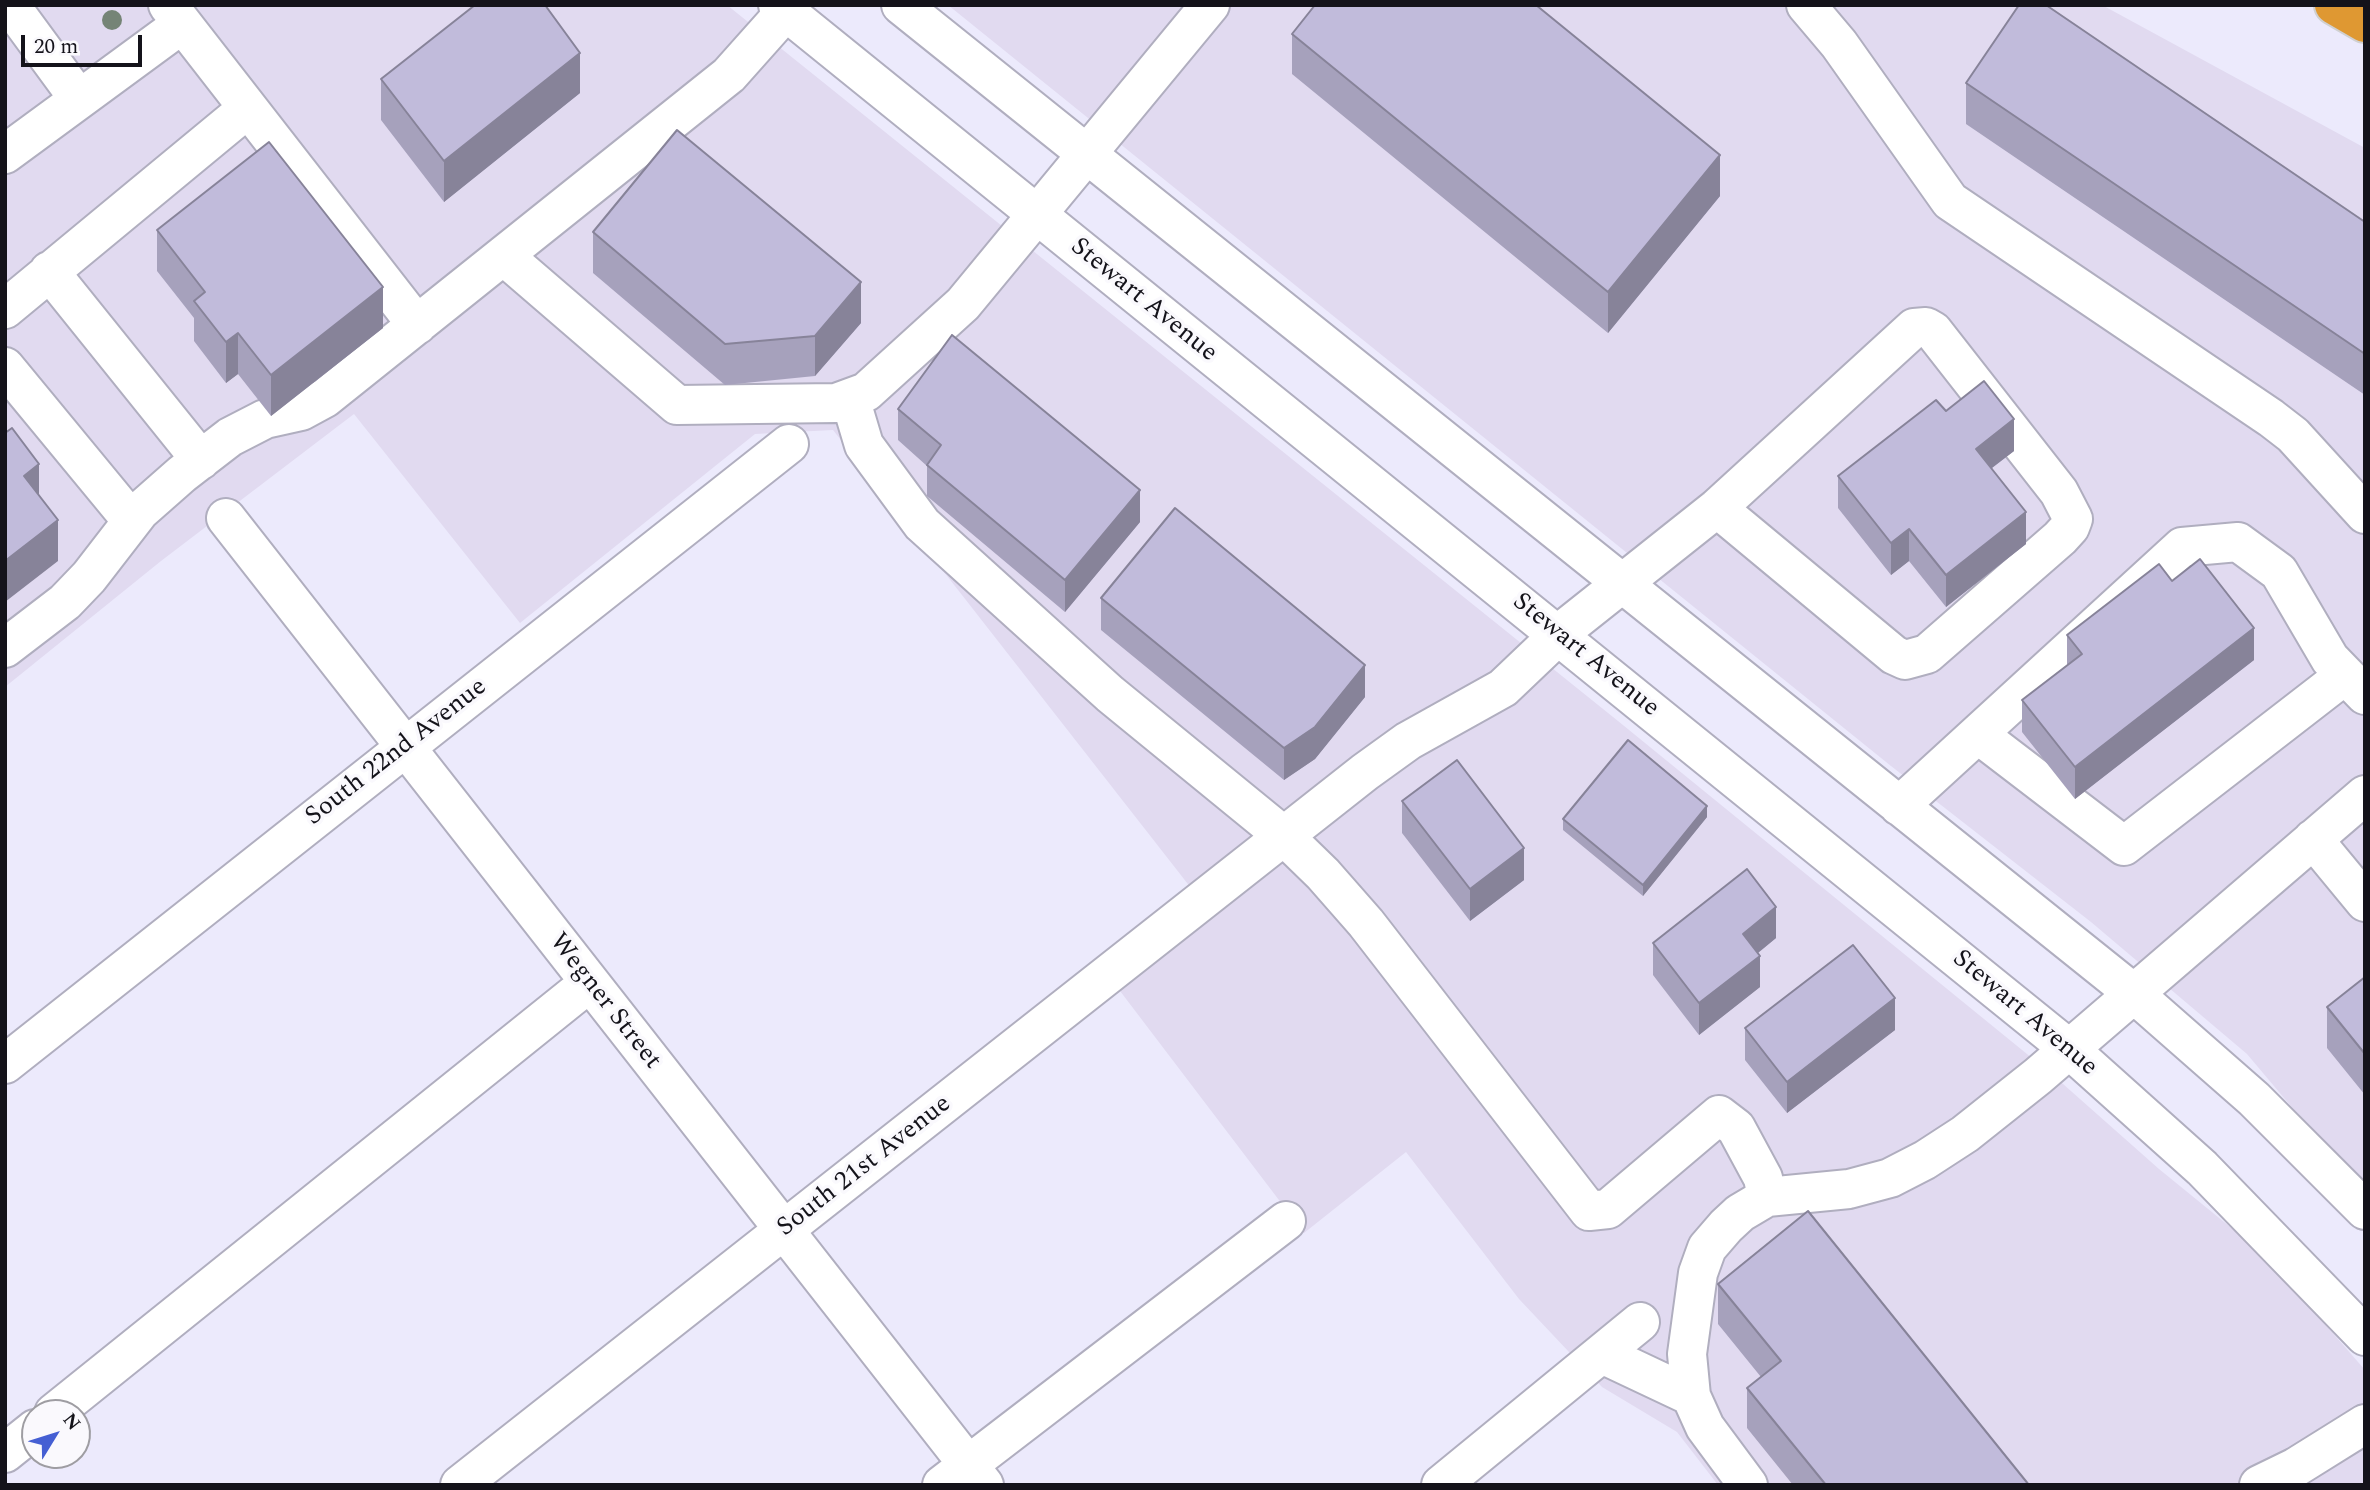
<!DOCTYPE html>
<style>
body{margin:0}
#map{position:relative;width:2370px;height:1490px;overflow:hidden;background:#eceafc;font-family:Spectral,serif}
canvas{display:block}
.frame{position:absolute;inset:0;border:7px solid #14131a;pointer-events:none}
.north{position:absolute;left:21px;top:1399px;width:70px;height:70px;box-sizing:border-box;background:#faf9fd;border:2px solid #9e9da2;border-radius:50%;rotate:52deg;font-size:19px;font-weight:700;line-height:28px;text-align:center;color:#14131a}
.north::after{content:'';display:block;margin:auto;width:24px;height:32px;background:#455fd3;clip-path:polygon(50% 0,100% 100%,50% 72%,0 100%)}
.scale{position:absolute;left:21px;top:35px;width:121px;height:32px;box-sizing:border-box;border:4px solid #14131a;border-top:0;padding-left:9px;font-size:21px;line-height:24px;white-space:nowrap;color:#14131a;-webkit-text-stroke:5px #faf9fd;paint-order:stroke}
</style>
<div id="map">
<canvas width="2370" height="1490"></canvas>
<div class="frame"></div>
<div class="north">N</div>
<div class="scale">20 m</div>
</div>
<script>
const c = document.querySelector('canvas').getContext('2d');
c.lineJoin = 'round';
function paint(path, color) { c.fillStyle = color; c.fill(path, 'evenodd'); }
const poly = rows => new Path2D(rows.map(r => 'M' + r).join(''));
function strokePath(path, color, width, dash) { c.strokeStyle = color; c.lineWidth = width; c.lineCap = dash ? 'butt' : 'round'; c.setLineDash(dash || []); c.stroke(path); }
function write(font, color, halo, rows, align = 'center') {
  c.font = font + ' Spectral,serif'; c.lineWidth = 7; c.setLineDash([]); c.textBaseline = 'middle'; c.strokeStyle = halo; c.fillStyle = color; for (const [text, x, y, turn = 0] of rows) {
    c.save(); c.translate(x, y); c.rotate((+turn || 0) * Math.PI / 180); c.textAlign = isNaN(turn) ? turn : align; if (halo) c.strokeText(text, 0, 0); c.fillText(text, 0, 0); c.restore();
  }
}
const commercial = poly([
 [5,5,727,5,1618,721,2054,1076,2159,1169,2245,1239,2290,1284,2365,1370,2365,1485,1718,1485,1677,1432,1602,1387,1519,1299,1406,1152,1304,1233,1117,987,1191,888,833,430,755,434,520,623,354,414,161,561,5,687],
 [948,5,2102,5,2365,148,2365,1183,2295,1111,2247,1054,2091,922,1891,766]
]);
const minor = poly([
 [10,5,79,99],
 [168,5,417,325],
 [778,5,2068,1048,2202,1168,2365,1336],
 [901,5,2132,992,2254,1099,2365,1210],
 [1806,5,1839,44,1950,201,2271,418,2293,435,2365,514],
 [5,154,182,24],
 [504,256,677,405,836,403,866,392,963,304,1210,5],
 [49,271,201,460],
 [5,309,247,109],
 [5,367,132,521],
 [850,398,864,445,922,524,1110,694,1285,837,1323,874,1366,923,1589,1211,1608,1209,1719,1115,1736,1128,1763,1178,1767,1197],
 [226,518,984,1485],
 [5,648,65,602,89,577,140,511,182,474,230,437,265,419,301,411,325,398,729,75,786,11],
 [1979,735,2124,846,2345,675],
 [1899,806,2182,547,2238,542,2279,572,2330,659,2365,695],
 [2313,839,2365,902],
 [5,1064,789,444],
 [1602,1354,1691,1396],
 [54,1413,589,983],
 [5,1453,35,1429],
 [460,1485,1365,772,1408,741,1503,688,1566,628,1717,508,1914,328,1926,327,1933,331,2059,492,2073,519,2070,527,2060,538,1927,654,1905,660,1894,655,1717,508],
 [942,1485,1286,1221],
 [1441,1485,1640,1322],
 [1748,1485,1705,1427,1691,1396,1687,1354,1698,1273,1707,1248,1726,1226,1740,1213,1767,1197,1849,1189,1890,1178,1925,1160,1965,1134,2038,1076,2365,795],
 [2259,1485,2296,1467,2365,1424]
]);
const highway = poly([
 [2334,5,2365,23]
]);
const trees = [
 [112,20]
];
const wall = poly([
 [1292,34,1720,196,1608,333,1292,74],
 [381,79,580,93,444,202,381,120],
 [1966,83,2365,222,2365,395,1966,124],
 [157,230,383,328,271,416,238,374,226,383,194,341,194,318,157,271],
 [593,232,861,323,815,376,725,385,593,273],
 [898,409,1140,522,1065,612,927,496,927,466,898,440],
 [1946,411,2014,451,1992,468,2026,544,1946,607,1909,561,1891,575,1838,508,1838,476],
 [2172,581,2254,660,2075,799,2022,732,2022,700,2067,665,2067,635],
 [1101,598,1365,697,1315,759,1284,780,1101,630],
 [1402,801,1524,880,1470,921,1402,833],
 [1707,817,1643,896,1563,830,1563,819],
 [1776,938,1758,953,1760,987,1699,1035,1653,975,1653,943],
 [2365,977,2365,1095,2327,1048,2327,1007],
 [1745,1028,1895,1030,1787,1113,1745,1060],
 [1718,1284,2029,1485,1793,1485,1747,1428,1747,1388,1761,1377,1718,1324]
]);
const shadedWall = poly([
 [580,53,580,93,444,202,444,161],
 [1720,155,1720,196,1608,333,1608,292],
 [861,282,861,323,815,376,815,336],
 [383,287,383,328,271,416,271,375],
 [238,333,238,374,226,383,226,342],
 [2014,419,2014,451,1976,480,1976,449],
 [39,464,39,505,24,476],
 [1140,490,1140,522,1065,612,1065,580],
 [2026,512,2026,544,1946,607,1946,575],
 [58,520,58,561,5,602,5,561],
 [1909,529,1909,561,1891,575,1891,543],
 [2254,628,2254,660,2075,799,2075,767],
 [1365,665,1365,697,1315,759,1284,780,1284,748],
 [1707,806,1707,817,1643,896,1643,885],
 [1524,848,1524,880,1470,921,1470,889],
 [1776,907,1776,938,1743,965,1743,934],
 [1760,956,1760,987,1699,1035,1699,1003],
 [1895,998,1895,1030,1787,1113,1787,1082]
]);
const building = poly([
 [475,5,545,5,580,53,444,161,381,79,475,5],
 [1315,5,1536,5,1720,155,1608,292,1292,34,1315,5],
 [2019,5,2046,5,2365,222,2365,354,1966,83,2019,5],
 [677,130,861,282,815,336,725,344,593,232,677,130],
 [269,142,383,287,271,375,238,333,226,342,194,301,205,292,157,230,269,142],
 [952,335,1140,490,1065,580,927,465,941,445,898,409,952,335],
 [1984,381,2014,419,1976,449,2026,512,1946,575,1909,529,1891,543,1838,476,1936,400,1946,411,1984,381],
 [12,428,39,464,24,476,58,520,5,561,5,433,12,428],
 [1175,508,1365,665,1315,727,1284,748,1101,598,1175,508],
 [2200,559,2254,628,2075,767,2022,700,2082,654,2067,635,2159,564,2172,581,2200,559],
 [1628,740,1707,806,1643,885,1563,819,1628,740],
 [1457,760,1524,848,1470,889,1402,801,1457,760],
 [1747,869,1776,907,1743,934,1760,956,1699,1003,1653,943,1747,869],
 [1853,945,1895,998,1787,1082,1745,1028,1853,945],
 [2365,977,2365,1054,2327,1007,2365,977],
 [1808,1211,2029,1485,1826,1485,1747,1388,1781,1361,1718,1284,1808,1211]
]);
const streetNames = [
 ["Stewart Avenue",1143,301,39],
 ["Stewart Avenue",1585,656,39],
 ["South 22nd Avenue",397,753,-38],
 ["Wegner Street",604,1002,52],
 ["Stewart Avenue",2024,1014,40],
 ["South 21st Avenue",865,1167,-38]
];
paint(commercial, '#e1daf0');
strokePath(minor, '#b0aebf', 42);
strokePath(highway, '#d0d0d1', 42);
strokePath(minor, '#fff', 38);
strokePath(highway, '#df9832', 38);
c.fillStyle = '#758476';
for (const [x, y] of trees) { c.beginPath(); c.arc(x, y, 10, 0, 2 * Math.PI); c.fill(); }
paint(wall, '#a6a1bc');
paint(shadedWall, '#878399');
paint(building, '#c1bbdb');
strokePath(building, '#878399', 2);
write('26px', '#14131a', '#faf9fd', streetNames);
</script>
